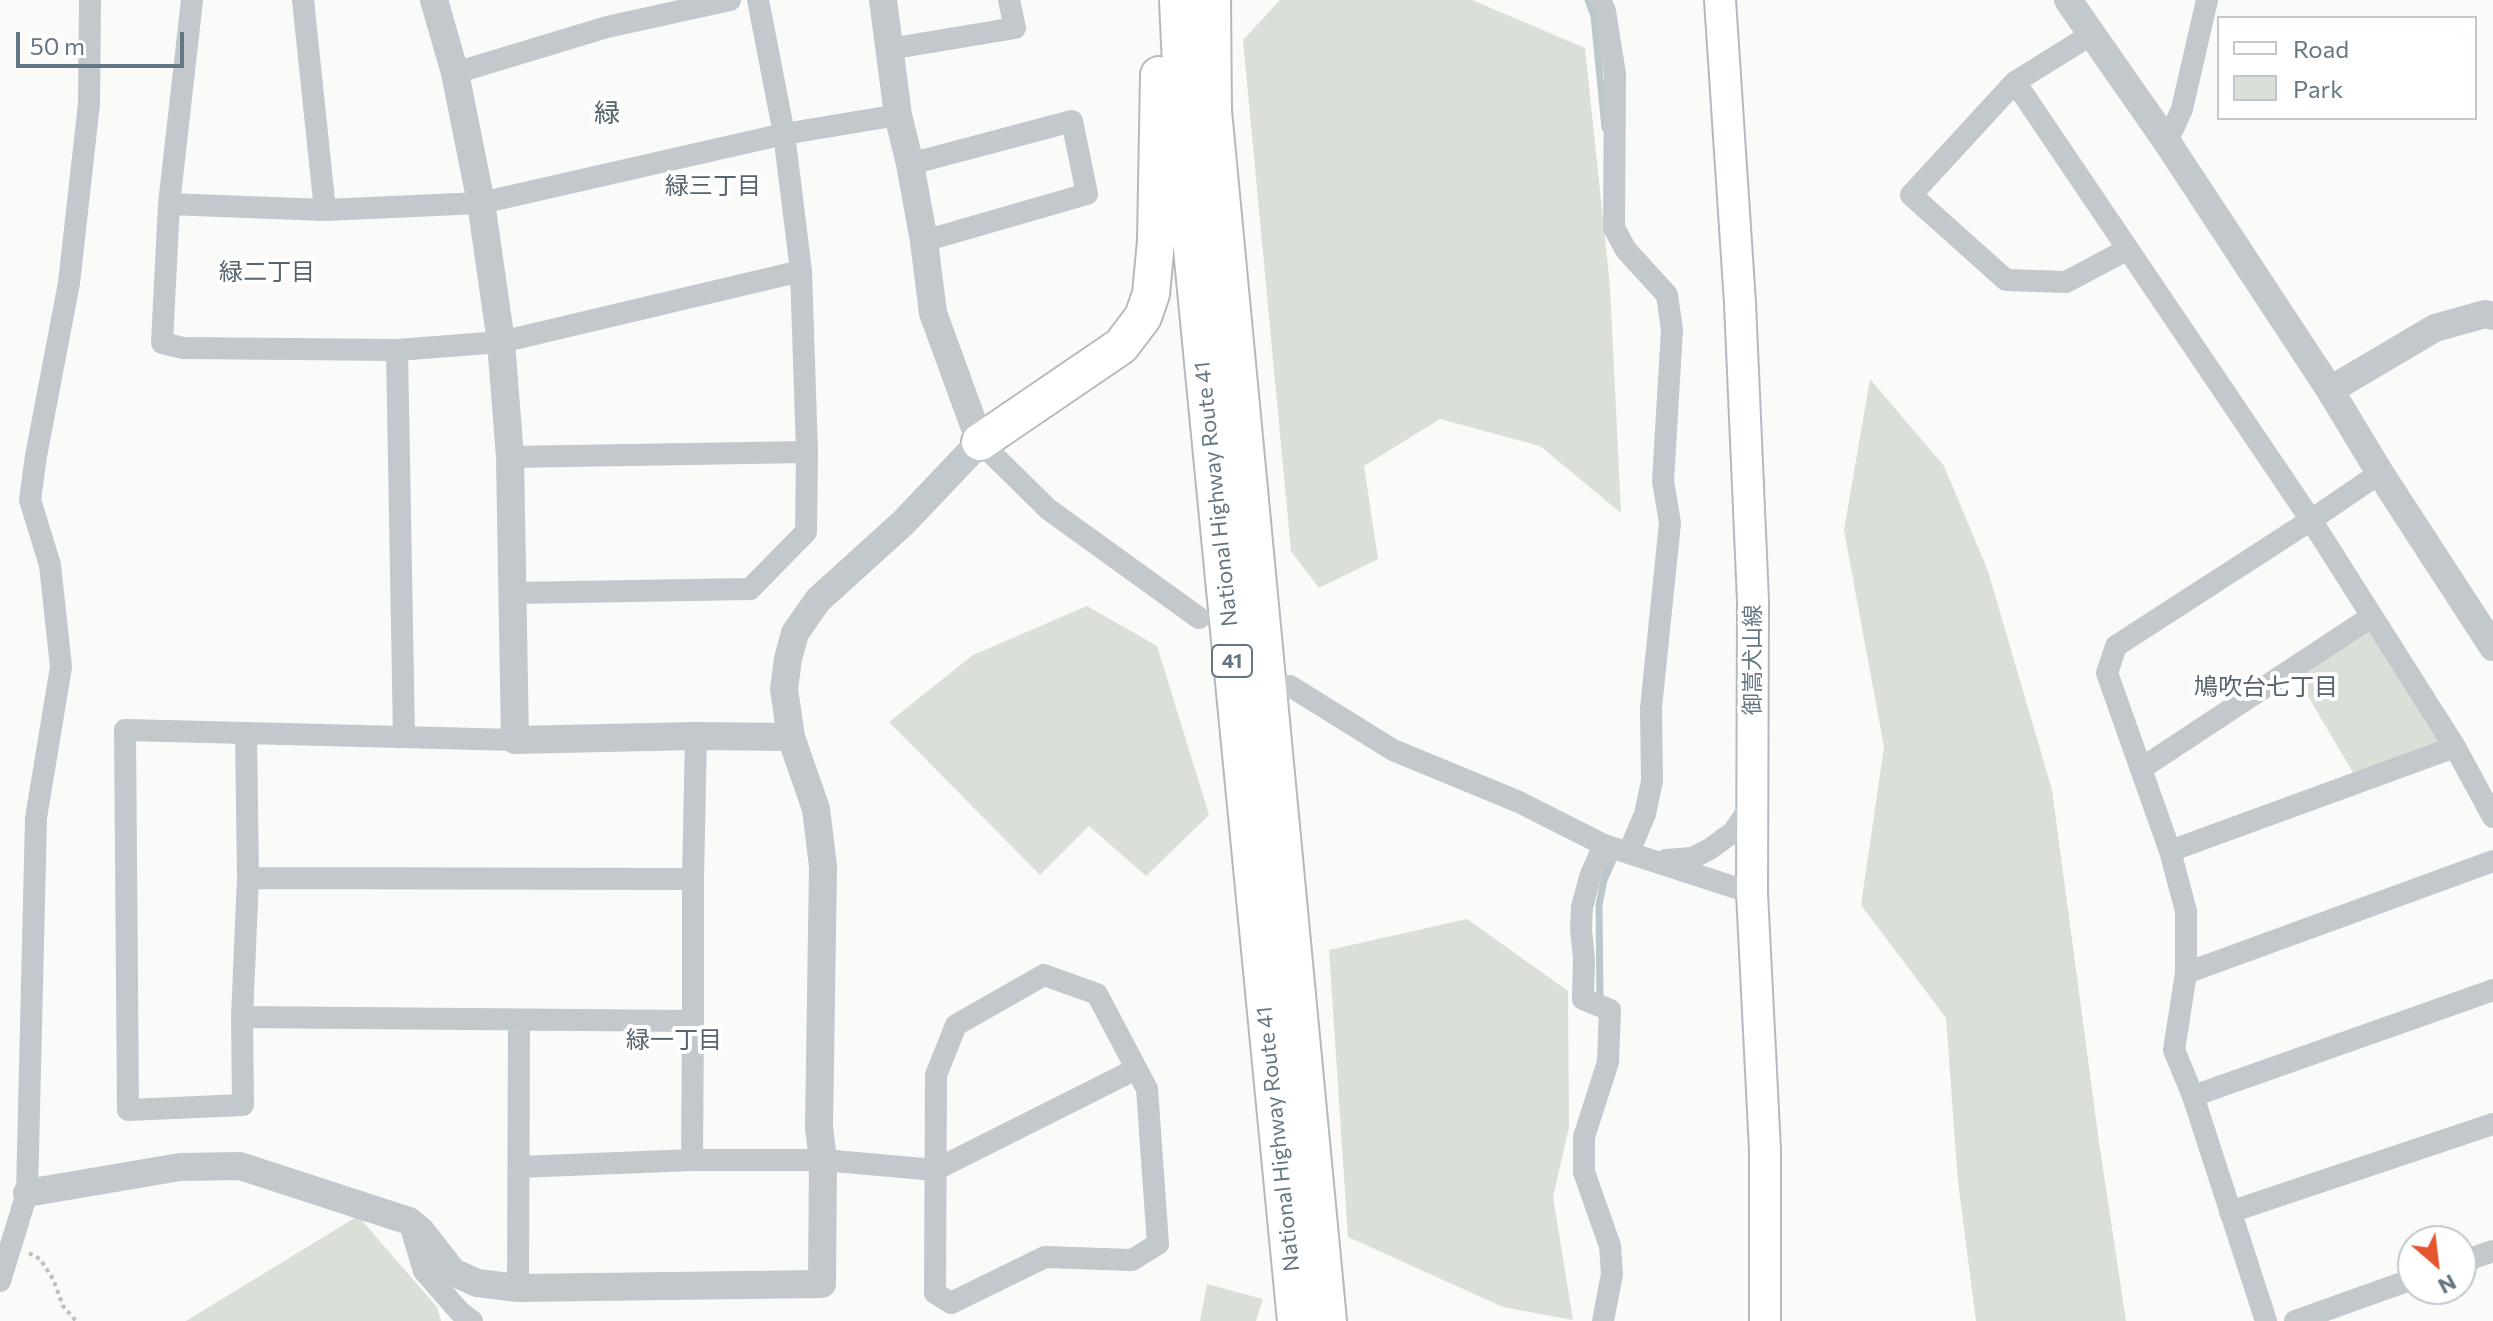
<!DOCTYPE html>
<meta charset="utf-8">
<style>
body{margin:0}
#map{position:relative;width:2493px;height:1321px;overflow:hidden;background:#fafaf8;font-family:Commissioner,sans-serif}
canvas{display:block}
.legend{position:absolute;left:2217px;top:16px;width:260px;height:104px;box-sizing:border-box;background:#fff;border:2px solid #c1c8cd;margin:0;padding:10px 14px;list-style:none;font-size:24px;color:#657683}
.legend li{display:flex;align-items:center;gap:16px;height:40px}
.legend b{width:40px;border:2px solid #c1c8cd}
.north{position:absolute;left:2397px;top:1225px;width:80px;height:80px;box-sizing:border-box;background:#fff;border:2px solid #c1c8cd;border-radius:50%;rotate:152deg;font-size:22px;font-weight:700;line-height:32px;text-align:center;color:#657683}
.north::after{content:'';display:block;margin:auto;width:28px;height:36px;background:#e4572e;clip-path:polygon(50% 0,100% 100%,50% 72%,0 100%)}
.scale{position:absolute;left:16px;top:32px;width:168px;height:36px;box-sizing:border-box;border:4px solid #657683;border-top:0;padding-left:10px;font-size:24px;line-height:28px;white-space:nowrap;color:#657683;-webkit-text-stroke:6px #fff;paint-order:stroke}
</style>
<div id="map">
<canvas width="2493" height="1321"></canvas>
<ul class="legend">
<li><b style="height:10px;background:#fff"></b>Road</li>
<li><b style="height:22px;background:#dadfd7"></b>Park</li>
</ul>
<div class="north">N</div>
<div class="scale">50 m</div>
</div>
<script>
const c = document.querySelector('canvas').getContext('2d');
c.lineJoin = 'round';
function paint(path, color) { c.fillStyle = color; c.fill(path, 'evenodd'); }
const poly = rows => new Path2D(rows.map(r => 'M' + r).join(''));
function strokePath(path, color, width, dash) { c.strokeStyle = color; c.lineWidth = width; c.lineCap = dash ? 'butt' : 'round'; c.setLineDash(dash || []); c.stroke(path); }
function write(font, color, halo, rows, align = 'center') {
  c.font = font + ' Commissioner,"Noto Sans JP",sans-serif'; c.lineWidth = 8; c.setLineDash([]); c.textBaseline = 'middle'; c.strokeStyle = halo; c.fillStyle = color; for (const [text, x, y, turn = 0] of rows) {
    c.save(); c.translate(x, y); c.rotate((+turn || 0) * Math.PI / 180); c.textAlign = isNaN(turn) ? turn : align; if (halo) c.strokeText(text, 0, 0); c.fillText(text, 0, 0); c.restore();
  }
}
const green = poly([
 [1280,0,1472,0,1585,48,1610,286,1621,513,1540,446,1440,419,1364,466,1378,559,1319,588,1291,551,1243,40],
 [1870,379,1944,466,1988,571,2052,790,2099,1142,2126,1321,1976,1321,1958,1182,1946,1018,1861,905,1884,747,1844,530],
 [1087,606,1157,646,1209,815,1146,876,1089,826,1040,875,889,722,973,655],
 [2371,617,2455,747,2359,783,2292,669],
 [1467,919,1568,991,1569,1127,1553,1197,1573,1320,1503,1307,1348,1237,1329,950],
 [358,1216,437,1307,441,1321,186,1321],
 [1207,1284,1263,1299,1256,1321,1200,1321]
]);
const stream = poly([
 [1588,0,1594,16,1605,128],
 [1600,1003,1599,905,1604,880,1617,851]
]);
const path = poly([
 [29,1253,40,1259,53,1279,63,1306,76,1321]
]);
const minor = poly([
 [303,0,325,210,169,204,162,343,183,348,397,350,501,342,801,271],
 [1600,0,1605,11,1615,74,1614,228,1626,250,1667,295,1672,330,1663,481,1670,523,1651,708,1652,781,1645,814,1629,852],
 [2092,34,2015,82,2311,520,2455,747,2493,817],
 [889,49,1015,28,1009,0],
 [455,73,607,27,730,0],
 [2015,82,1911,195,2006,280,2066,282,2128,249],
 [2167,142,2182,109,2207,0],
 [910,164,1072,121,1087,194,924,241],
 [169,204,192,0],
 [325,210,481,203,784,134,898,115],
 [397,350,404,737],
 [980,442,1048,509,1199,618],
 [510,457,807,452],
 [514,593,750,589,806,532,807,452,801,271,784,134,758,0],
 [1290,686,1393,750,1519,802,1604,845,1752,893],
 [515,740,246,733,248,878,242,1017,693,1021,693,879,696,736],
 [2142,768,2371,617],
 [2170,851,2455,747],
 [1666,860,1692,858,1710,849,1733,832,1752,805],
 [248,878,693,879],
 [2186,973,2493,861],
 [1044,975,1097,994,1147,1089,1158,1244,1132,1260,1045,1257,951,1303,935,1293,936,1075,956,1025,1044,975],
 [242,1017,243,1105,128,1110,125,730,246,733],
 [2193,1096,2493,990],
 [692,1160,693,1021],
 [519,1167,692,1160,823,1160,935,1170,1136,1069],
 [2230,1212,2493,1124],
 [410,1224,424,1271,460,1312,472,1321],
 [2461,1262,2493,1251],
 [0,1281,27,1193,36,818,61,667,50,565,30,500,36,456,69,283,89,104,90,0],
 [518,1288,519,1021],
 [1603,1321,1612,1274,1610,1246,1584,1172,1584,1137,1608,1062,1610,1010,1583,999,1584,959,1581,929,1582,907,1590,877,1604,845],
 [2266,1321,2193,1096,2174,1050,2186,973,2186,911,2170,851,2107,673,2116,646,2311,520,2380,473],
 [2295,1321,2413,1279]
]);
const tertiary = poly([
 [434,0,455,73,481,203,501,342,510,457,515,740,696,736,791,737],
 [2068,0,2167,142,2330,390,2380,473,2493,647],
 [2330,390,2435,328,2485,314,2493,316],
 [27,1193,180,1167,240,1166,409,1221,421,1231,453,1272,477,1283,518,1288,822,1284,823,1160,819,1127,823,866,816,809,791,737,784,689,788,659,795,633,818,600,903,523,980,442,933,313,924,241,910,164,898,115,883,0]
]);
const secondary = poly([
 [1720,0,1740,303,1753,601,1752,893,1765,1150,1765,1321]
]);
const trunk = poly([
 [1178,0,1187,197,1296,1321],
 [1212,0,1213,111,1328,1321],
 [980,442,1121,346,1143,317,1151,294,1156,241,1159,75]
]);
const shields = [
 [1232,661,40]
];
const shieldNames = [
 ["41",1232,661]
];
const streetNames = [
 ["National Highway Route 41",1216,494,-96],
 ["御嵩犬山線",1753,660,-90],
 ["National Highway Route 41",1278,1139,-96]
];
const neighbourhoodNames = [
 ["緑三丁目",713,186],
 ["緑二丁目",267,272],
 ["鳩吹台七丁目",2266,687],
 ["緑一丁目",674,1040]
];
const quarterNames = [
 ["緑",607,113]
];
paint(green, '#dadfd7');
strokePath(stream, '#bbc7cb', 7);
strokePath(secondary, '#b3babf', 34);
strokePath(trunk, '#b4b9bd', 40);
strokePath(path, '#bbbfc2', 4, [4, 4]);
strokePath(minor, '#c3c8cc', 22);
strokePath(tertiary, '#c3c8cc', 28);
strokePath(secondary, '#fff', 30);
strokePath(trunk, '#fff', 36);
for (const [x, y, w] of shields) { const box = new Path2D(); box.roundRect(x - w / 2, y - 16, w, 32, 6); c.fillStyle = '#fff'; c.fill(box); strokePath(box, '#657683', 2); }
write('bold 20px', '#657683', null, shieldNames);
write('22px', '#657683', '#fff', streetNames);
write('24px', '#57646e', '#fff', neighbourhoodNames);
write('26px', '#57646e', '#fff', quarterNames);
</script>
